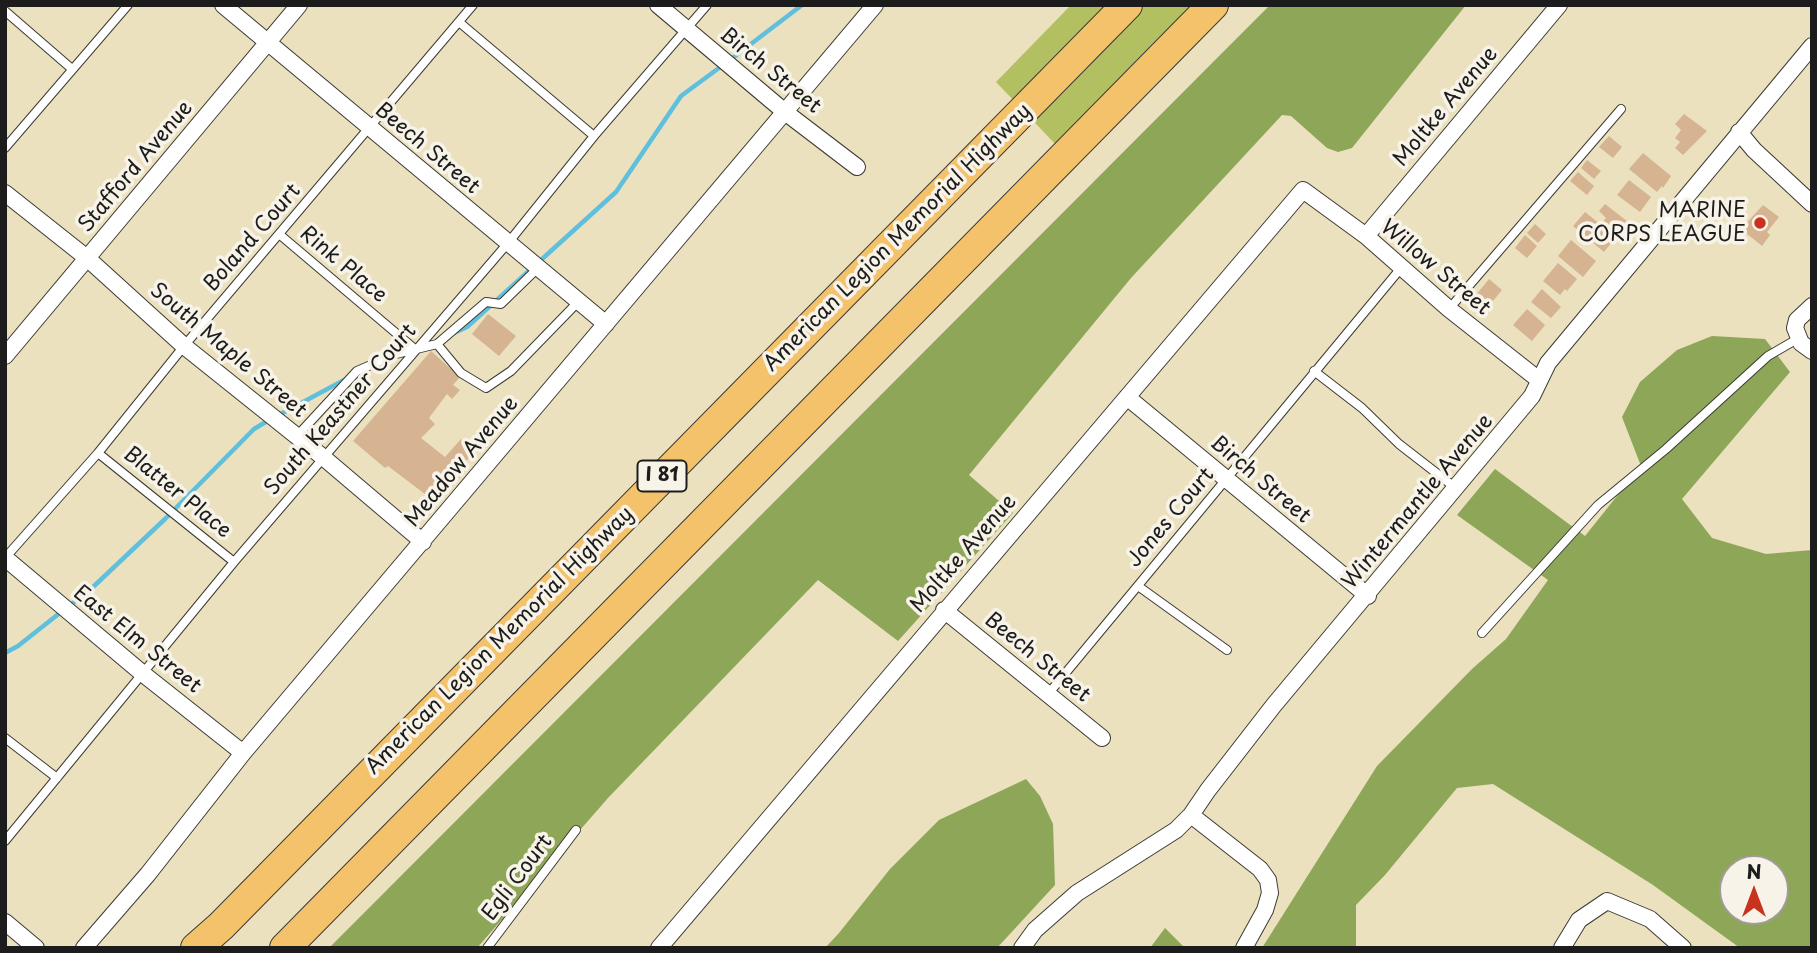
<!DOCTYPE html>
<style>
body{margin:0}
#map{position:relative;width:1817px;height:953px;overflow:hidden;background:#ebe1bf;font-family:"Playpen Sans",sans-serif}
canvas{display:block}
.frame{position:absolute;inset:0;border:7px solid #1c1c1c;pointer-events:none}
.north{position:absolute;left:1719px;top:855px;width:70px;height:70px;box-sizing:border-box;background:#f7f3e8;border:2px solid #9f9d96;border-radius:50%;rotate:0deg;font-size:19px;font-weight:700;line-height:28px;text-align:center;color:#1c1c1c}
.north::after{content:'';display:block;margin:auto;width:24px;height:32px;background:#c8321e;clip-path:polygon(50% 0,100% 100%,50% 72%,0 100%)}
</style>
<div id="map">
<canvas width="1817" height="953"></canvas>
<div class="frame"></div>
<div class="north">N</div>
</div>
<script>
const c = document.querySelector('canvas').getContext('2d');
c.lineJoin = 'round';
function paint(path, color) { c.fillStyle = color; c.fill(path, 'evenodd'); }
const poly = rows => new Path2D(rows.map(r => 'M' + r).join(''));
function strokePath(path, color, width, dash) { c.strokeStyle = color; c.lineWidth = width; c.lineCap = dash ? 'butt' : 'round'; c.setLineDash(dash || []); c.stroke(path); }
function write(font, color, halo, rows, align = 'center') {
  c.font = font + ' "Playpen Sans",sans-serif'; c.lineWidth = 7; c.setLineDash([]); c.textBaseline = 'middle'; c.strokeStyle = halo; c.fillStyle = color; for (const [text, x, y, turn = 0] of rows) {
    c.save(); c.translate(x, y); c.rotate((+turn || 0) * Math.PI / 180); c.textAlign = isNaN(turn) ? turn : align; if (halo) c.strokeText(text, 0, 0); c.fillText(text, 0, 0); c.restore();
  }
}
const green = poly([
 [1071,5,1198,5,1059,148,996,82]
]);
const forest = poly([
 [1270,5,1466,5,1352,148,1338,152,1327,148,1291,116,1282,115,1131,278,969,475,1013,513,898,641,818,580,608,798,477,948,329,948],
 [1712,336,1765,339,1790,372,1682,499,1712,538,1766,554,1812,550,1812,948,1740,948,1653,885,1493,784,1457,788,1385,875,1356,905,1356,948,1262,948,1377,766,1472,669,1506,639,1548,580,1457,515,1495,469,1585,536,1641,466,1622,417,1640,382,1677,350],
 [1733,869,1775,869,1775,911,1733,911],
 [1026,779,1040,796,1053,824,1055,885,997,948,825,948,839,933,890,869,939,820],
 [1165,928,1185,948,1150,948]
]);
const stream = poly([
 [730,60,802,5],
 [454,333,467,327,616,192,681,96,723,65],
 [277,416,346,379],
 [68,607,93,587,165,519,254,429,269,420],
 [5,653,18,646,61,612]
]);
const building = poly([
 [1684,114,1707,131,1683,155,1675,148,1680,142,1675,138,1681,130,1675,124],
 [1609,136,1622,147,1613,158,1599,147],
 [1643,153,1671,176,1663,188,1662,186,1657,192,1629,169],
 [1587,160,1601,171,1594,179,1581,168],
 [1578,172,1594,186,1587,195,1570,181],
 [1629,180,1651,197,1640,212,1617,195],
 [1605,204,1632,225,1621,239,1602,223,1606,218,1599,211],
 [1763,205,1779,217,1767,232,1770,235,1762,246,1741,229],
 [1585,212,1616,237,1604,252,1573,226],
 [1535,224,1546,234,1538,243,1527,233],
 [1525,235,1537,246,1527,258,1515,248],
 [1571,240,1596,261,1583,277,1558,256],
 [1558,263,1577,279,1567,291,1565,289,1560,295,1543,281],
 [1489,279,1502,290,1488,307,1475,296],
 [1542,289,1561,307,1551,318,1531,302],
 [1527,309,1545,325,1532,341,1513,325],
 [488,314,516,336,499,356,472,334],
 [431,351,460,377,453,385,460,390,452,399,447,394,429,418,435,424,421,438,445,457,461,439,474,453,461,466,466,470,438,504,388,466,385,468,353,441]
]);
const service = poly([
 [5,11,72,69],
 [459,22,594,136],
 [5,148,128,5],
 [279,234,416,350],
 [538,268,501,304,486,302,437,344,461,373,486,388,511,371,579,301],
 [1449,309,1621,109],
 [1314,371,1362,408,1399,444,1457,489],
 [297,436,357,371,396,354,437,344],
 [98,453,234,562],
 [5,558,98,453,184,346,473,5],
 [1138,586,1227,650],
 [1482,633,1598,505,1666,449,1768,356,1799,338],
 [1049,693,1401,268],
 [5,738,57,778],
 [5,841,234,562,508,243,594,136,707,5],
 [487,948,576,830]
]);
const minor = poly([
 [223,5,606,324],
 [658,5,785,112,857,167],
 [1739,132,1754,150,1812,204],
 [5,193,87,258,184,346,324,458,423,542],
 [1366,236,1559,5],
 [1812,306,1797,320,1795,328,1801,343,1812,351],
 [5,356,299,5],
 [1127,397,1368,596],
 [5,558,142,673,243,753],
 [944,610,1102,738],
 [1191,815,1260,869,1268,880,1270,893,1265,910,1244,948],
 [5,922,36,948],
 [84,948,148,874,243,753,875,5],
 [659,948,1303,190,1366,236,1449,309,1539,380],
 [1022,948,1035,930,1077,893,1176,830,1191,815,1208,790,1274,705,1532,396,1548,363,1812,46],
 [1562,948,1579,920,1607,901,1650,919,1683,948]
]);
const motorway = poly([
 [196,948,221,926,1127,5],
 [285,948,1213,5]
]);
const markers = [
 [1760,223,7,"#c8321e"]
];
const shields = [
 [662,476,49]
];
const shieldNames = [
 ["I 81",662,476]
];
const streetNames = [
 ["Birch Street",770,71,39],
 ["Moltke Avenue",1446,107,-50],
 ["Beech Street",427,149,40],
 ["Stafford Avenue",136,167,-50],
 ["Boland Court",253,238,-49],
 ["American Legion Memorial Highway",898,238,-45],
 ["Rink Place",343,265,40],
 ["Willow Street",1435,268,40],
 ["South Maple Street",228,351,40],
 ["South Keastner Court",341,410,-49],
 ["Meadow Avenue",462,462,-50],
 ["Birch Street",1260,480,40],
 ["Blatter Place",177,493,39],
 ["Wintermantle Avenue",1418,502,-50],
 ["Jones Court",1171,518,-50],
 ["Moltke Avenue",964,554,-49],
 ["East Elm Street",137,640,39],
 ["American Legion Memorial Highway",500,641,-45],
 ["Beech Street",1037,658,39],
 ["Egli Court",518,878,-53]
];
const poiNames = [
 ["MARINE",1746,211],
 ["CORPS LEAGUE",1746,235]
];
paint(green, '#b2c062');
paint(forest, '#8da658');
strokePath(stream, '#5fbfdd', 4.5);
paint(building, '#d6b391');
strokePath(service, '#3b3a34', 10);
strokePath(minor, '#3b3a34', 18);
strokePath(motorway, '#3b3a34', 32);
strokePath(service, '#fff', 8);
strokePath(minor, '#fff', 16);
strokePath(motorway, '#f4c26a', 30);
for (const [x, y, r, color] of markers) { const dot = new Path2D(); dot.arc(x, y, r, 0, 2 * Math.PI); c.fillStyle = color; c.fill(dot); strokePath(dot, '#f7f3e8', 2.5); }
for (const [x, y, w] of shields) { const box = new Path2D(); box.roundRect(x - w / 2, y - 15.5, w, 31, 5); c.fillStyle = '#f7f3e8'; c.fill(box); strokePath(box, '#1c1c1c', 2); }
write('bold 19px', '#1c1c1c', null, shieldNames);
write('21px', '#1c1c1c', '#f7f3e8', streetNames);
write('21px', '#1c1c1c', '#f7f3e8', poiNames, 'right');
</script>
